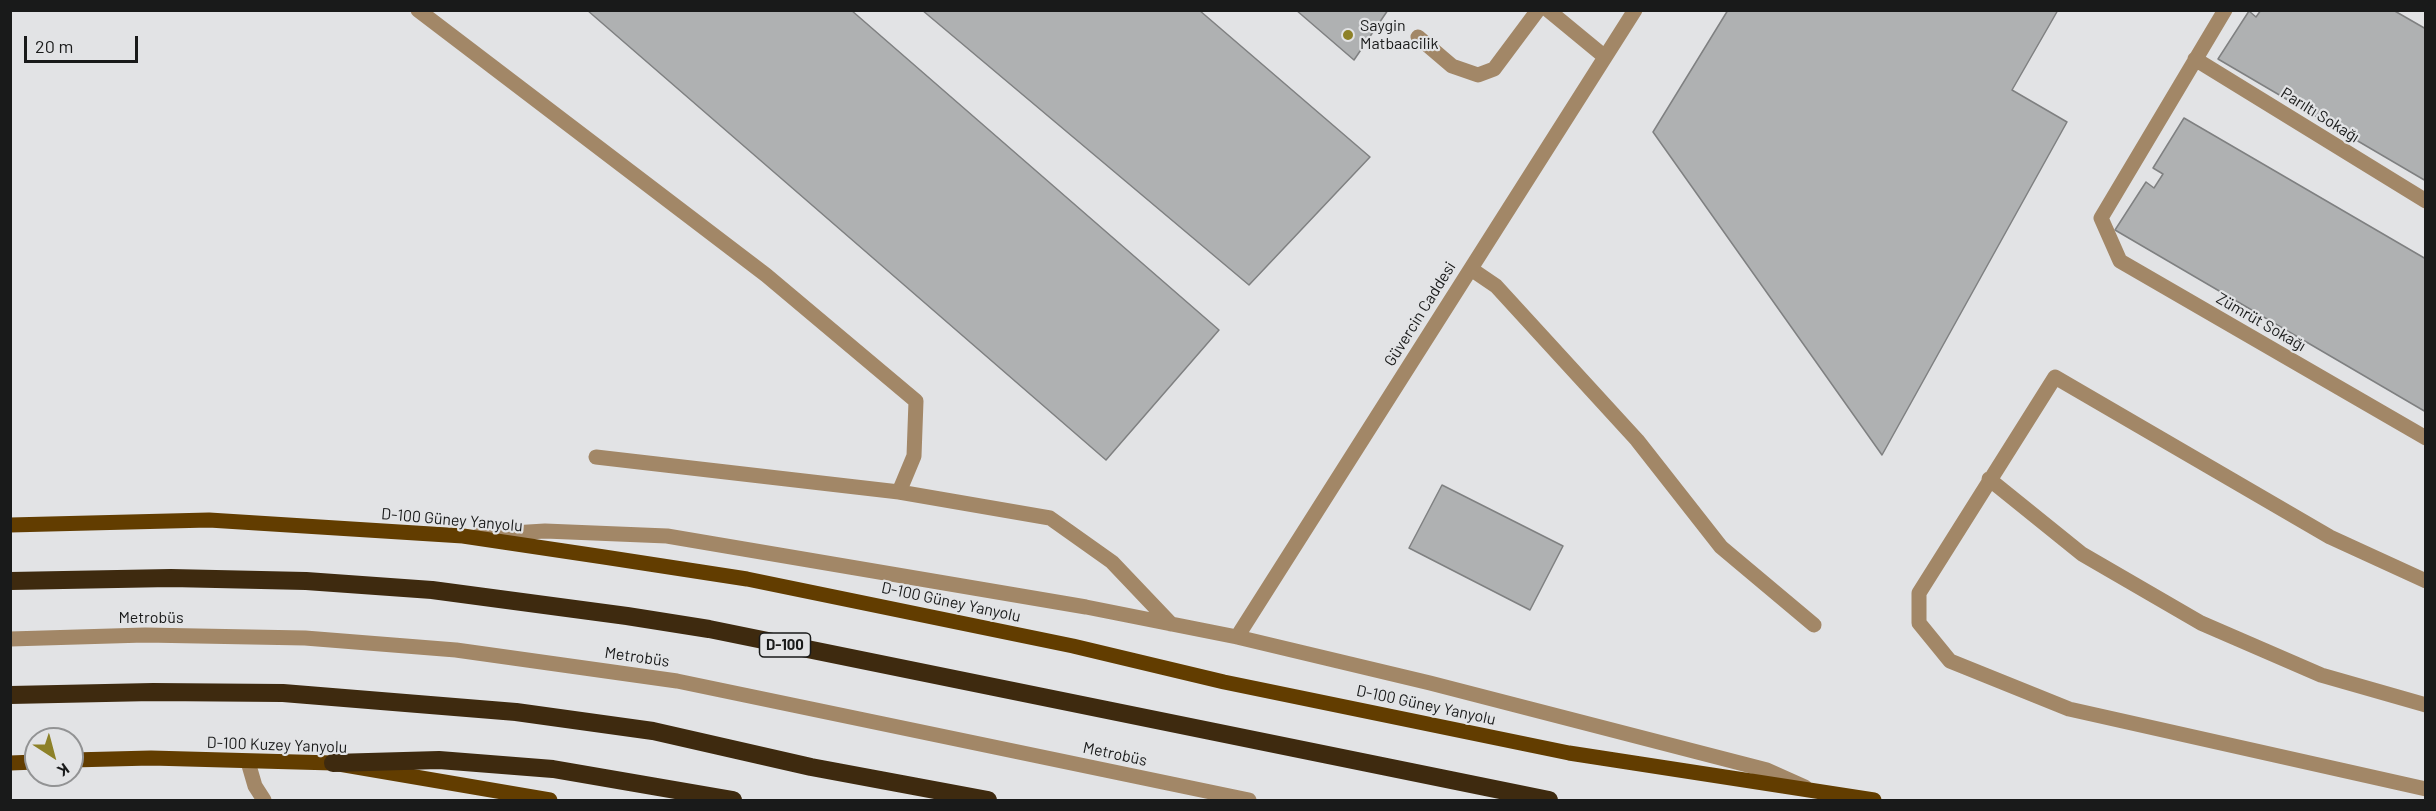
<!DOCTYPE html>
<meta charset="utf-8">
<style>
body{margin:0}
#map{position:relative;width:2436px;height:811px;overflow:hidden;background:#e2e3e5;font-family:Barlow,sans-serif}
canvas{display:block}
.frame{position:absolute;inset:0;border:12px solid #191a1a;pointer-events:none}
.north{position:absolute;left:24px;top:727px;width:60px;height:60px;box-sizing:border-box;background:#e2e3e5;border:2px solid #929394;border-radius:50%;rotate:144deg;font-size:16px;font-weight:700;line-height:24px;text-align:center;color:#191a1a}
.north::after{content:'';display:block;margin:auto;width:21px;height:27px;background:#8d8128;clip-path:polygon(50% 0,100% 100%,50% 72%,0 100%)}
.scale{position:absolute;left:24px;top:36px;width:114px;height:27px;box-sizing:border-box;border:3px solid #191a1a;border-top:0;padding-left:8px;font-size:18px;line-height:21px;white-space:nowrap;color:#191a1a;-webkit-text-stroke:4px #e2e3e5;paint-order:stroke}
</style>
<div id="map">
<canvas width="2436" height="811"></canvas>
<div class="frame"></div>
<div class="north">K</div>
<div class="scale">20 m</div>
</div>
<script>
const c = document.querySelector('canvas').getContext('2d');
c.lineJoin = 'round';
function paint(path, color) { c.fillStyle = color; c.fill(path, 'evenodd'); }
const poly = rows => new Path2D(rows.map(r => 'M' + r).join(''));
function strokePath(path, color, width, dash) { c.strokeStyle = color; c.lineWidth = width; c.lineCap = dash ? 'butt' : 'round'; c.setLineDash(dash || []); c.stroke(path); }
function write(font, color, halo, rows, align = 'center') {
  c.font = font + ' Barlow,sans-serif'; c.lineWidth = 4.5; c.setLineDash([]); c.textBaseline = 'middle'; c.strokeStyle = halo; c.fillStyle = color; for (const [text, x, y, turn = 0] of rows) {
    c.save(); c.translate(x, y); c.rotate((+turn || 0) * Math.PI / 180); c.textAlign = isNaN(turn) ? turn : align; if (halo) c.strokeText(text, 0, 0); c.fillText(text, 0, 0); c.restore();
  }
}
const building = poly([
 [587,10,851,10,1219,330,1106,460,587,10],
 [922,10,1199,10,1370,157,1249,285,922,10],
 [1296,10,1388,10,1354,60,1296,10],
 [1728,10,2058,10,2012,90,2067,122,1882,455,1653,132,1728,10],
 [2261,10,2393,10,2426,29,2426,181,2218,59,2249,11,2256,17,2261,10],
 [2184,118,2426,259,2426,412,2115,230,2146,182,2154,188,2163,174,2153,168,2184,118],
 [1442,485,1563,546,1530,610,1409,548,1442,485]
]);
const minor = poly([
 [418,10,766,275,916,401,914,456,899,492],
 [1548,10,1605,57],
 [2225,10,2101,218,2120,261,2426,438],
 [1418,37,1452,66,1478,75,1494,69,1538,10],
 [2195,59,2426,201],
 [1471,269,1496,286,1637,440,1721,547,1814,625],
 [596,457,899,492,1050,518,1112,562,1171,624],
 [1989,479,2082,554,2201,623,2321,675,2426,705],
 [479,535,545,531,667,536,1086,607,1237,637,1430,683,1767,770,1805,787],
 [2426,581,2330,537,2055,377,1919,593,1919,623,1950,661,2069,709,2426,789],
 [1237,637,1635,10],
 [10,639,145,635,305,638,456,650,677,681,1249,800],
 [248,762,255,786,264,800]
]);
const major = poly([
 [10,525,209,520,463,536,604,557,747,579,1073,646,1224,682,1569,753,1874,800],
 [72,760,151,758,333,763,550,800],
 [10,763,36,762]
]);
const highway = poly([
 [10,581,171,578,306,581,432,590,627,616,709,629,1549,800],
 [10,695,153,692,283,693,516,712,653,731,811,767,988,800],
 [333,763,439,760,553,769,733,800]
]);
const markers = [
 [1348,35,6,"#8d8128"]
];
const shields = [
 [785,645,51]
];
const shieldNames = [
 ["D-100",785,645]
];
const poiNames = [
 ["Saygin",1360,26],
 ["Matbaacilik",1360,44]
];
const streetNames = [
 ["Parıltı Sokağı",2320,115,32],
 ["Güvercin Caddesi",1420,314,-58],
 ["Zümrüt Sokağı",2261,322,30],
 ["D-100 Güney Yanyolu",452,520,5],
 ["D-100 Güney Yanyolu",951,602,12],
 ["Metrobüs",151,618],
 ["Metrobüs",637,657,8],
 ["D-100 Güney Yanyolu",1426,705,12],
 ["D-100 Kuzey Yanyolu",277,745,2],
 ["Metrobüs",1115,754,12]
];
paint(building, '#afb1b2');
strokePath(building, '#7f8081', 1.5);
strokePath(minor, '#a28767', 15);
strokePath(major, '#623d00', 15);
strokePath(highway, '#3e2a0f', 18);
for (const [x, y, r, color] of markers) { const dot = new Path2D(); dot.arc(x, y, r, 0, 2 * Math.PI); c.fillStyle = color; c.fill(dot); strokePath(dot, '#e2e3e5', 2); }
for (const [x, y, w] of shields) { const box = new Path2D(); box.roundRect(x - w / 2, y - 12, w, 24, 4.5); c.fillStyle = '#e2e3e5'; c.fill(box); strokePath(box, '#191a1a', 1.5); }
write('bold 15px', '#191a1a', null, shieldNames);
write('16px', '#191a1a', '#e2e3e5', poiNames, 'left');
write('16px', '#191a1a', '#e2e3e5', streetNames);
</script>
